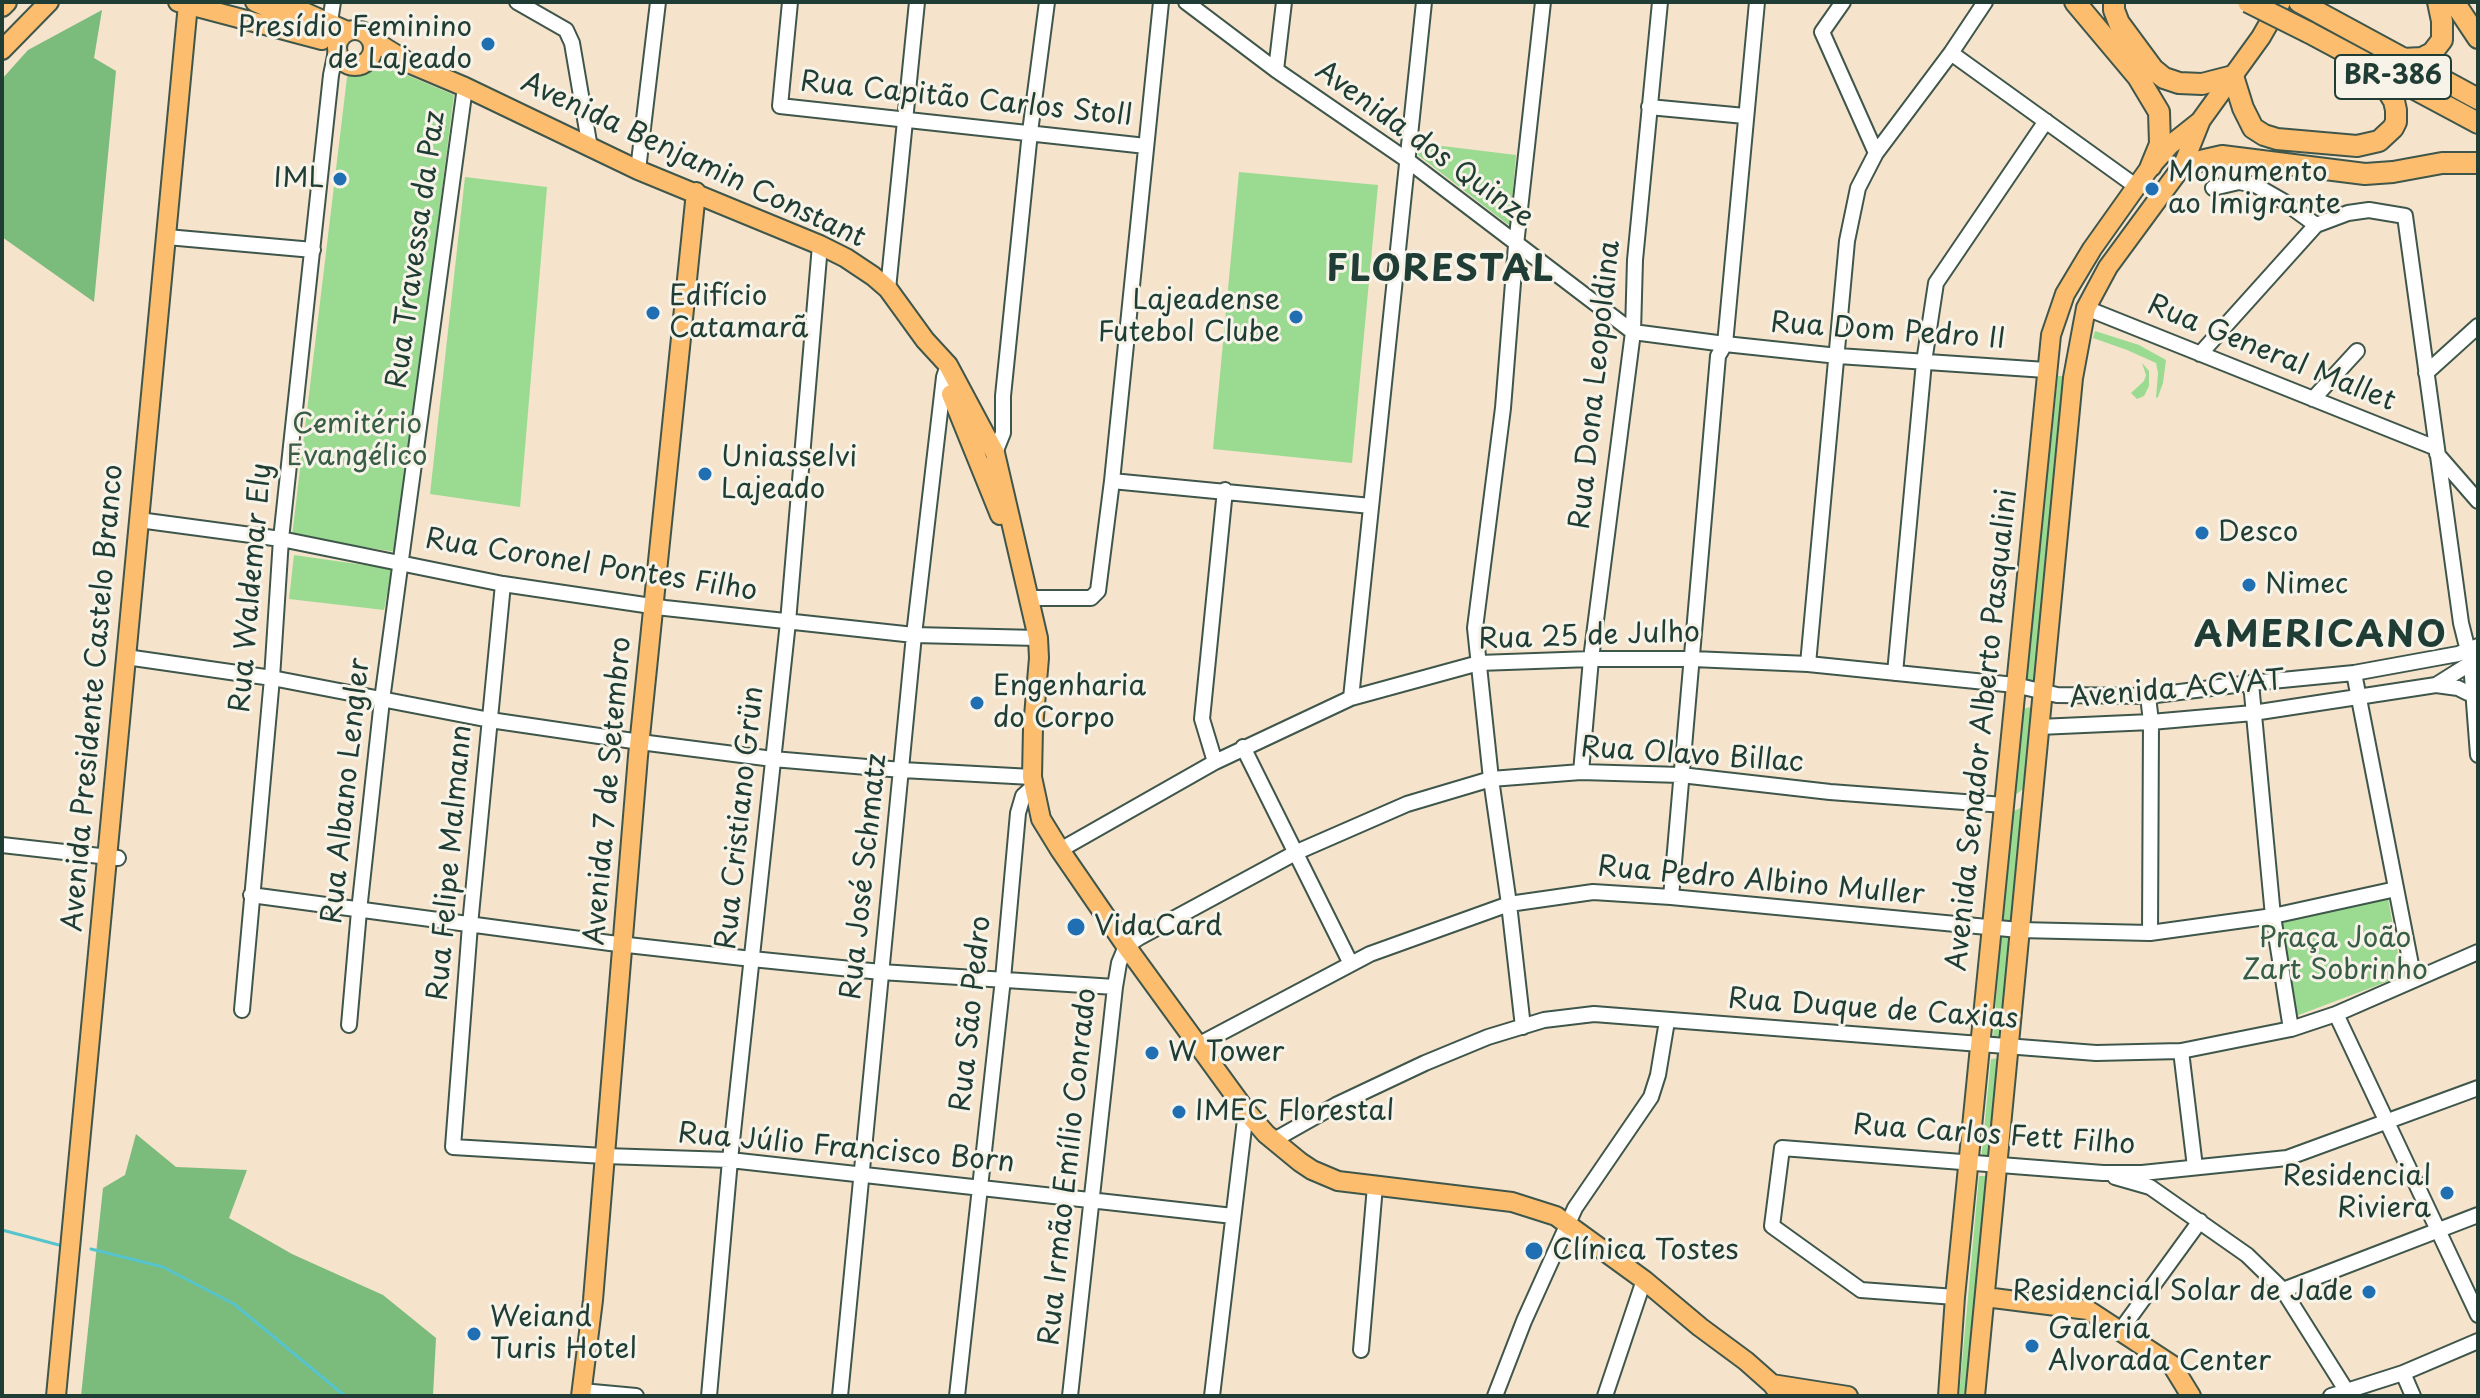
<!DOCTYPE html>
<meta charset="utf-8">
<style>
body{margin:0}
#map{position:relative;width:2480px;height:1398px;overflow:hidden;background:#f5e3cc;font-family:"Playpen Sans",sans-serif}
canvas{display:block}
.frame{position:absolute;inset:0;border:4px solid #1f3d34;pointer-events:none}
</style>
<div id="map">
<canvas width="2480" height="1398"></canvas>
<div class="frame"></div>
</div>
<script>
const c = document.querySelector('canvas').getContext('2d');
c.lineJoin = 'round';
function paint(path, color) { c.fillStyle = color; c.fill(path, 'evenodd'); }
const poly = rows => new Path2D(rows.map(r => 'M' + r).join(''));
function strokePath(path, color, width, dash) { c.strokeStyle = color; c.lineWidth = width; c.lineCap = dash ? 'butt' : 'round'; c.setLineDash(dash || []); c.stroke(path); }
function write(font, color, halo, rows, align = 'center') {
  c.font = font + ' "Playpen Sans",sans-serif'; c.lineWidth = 6; c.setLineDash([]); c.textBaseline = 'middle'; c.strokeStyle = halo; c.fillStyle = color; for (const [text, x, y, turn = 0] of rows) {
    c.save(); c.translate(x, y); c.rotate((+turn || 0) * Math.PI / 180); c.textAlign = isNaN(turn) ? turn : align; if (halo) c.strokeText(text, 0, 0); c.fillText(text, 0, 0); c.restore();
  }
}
const green = poly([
 [348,69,395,70,454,95,396,552,292,536],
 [1418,143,1516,155,1510,226,1418,155],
 [1239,172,1378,185,1352,463,1213,449],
 [465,177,547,187,520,507,430,494],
 [2095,331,2139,345,2166,360,2163,383,2158,397,2156,398,2158,373,2156,363,2127,350,2093,338],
 [2142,363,2149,371,2149,386,2144,396,2137,399,2131,393,2144,381,2146,375],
 [2058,376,2064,376,2033,686,2025,684],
 [294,555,392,569,384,610,289,599],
 [2031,707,2023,789,2014,796,2022,709],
 [2022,807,2011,920,2003,920,2012,812],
 [2388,898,2402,976,2296,1016,2279,923],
 [2001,936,2009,937,2001,1039,1993,1039],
 [1999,1058,1988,1157,1981,1161,1991,1059],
 [1979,1176,1988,1176,1965,1391,1964,1396,1959,1396]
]);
const forest = poly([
 [102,10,94,58,116,71,94,302,2,237,2,79,28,50],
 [136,1134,176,1167,247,1170,229,1218,292,1254,383,1295,436,1338,433,1396,81,1396,103,1188,125,1175]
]);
const stream = poly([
 [2,1230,59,1245],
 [91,1249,163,1267,234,1304,345,1396]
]);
const minor = poly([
 [517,2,566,30,572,43,590,148],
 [790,2,780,106,1146,146],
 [1186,2,1276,70,1407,160,1633,332,1725,344,1838,356,2046,370],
 [1843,2,1822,32,1876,153],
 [330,22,333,2],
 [1951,53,2137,187],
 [1276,70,1284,2],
 [1649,107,1745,116],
 [638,170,658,2],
 [2213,188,2239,182,2255,185,2283,201,2316,225],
 [167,237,313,250],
 [888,289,917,2],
 [2086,308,2436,448],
 [2200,354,2316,225,2348,213,2369,210,2405,216,2461,623,2471,663,2478,755],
 [2426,373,2478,326],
 [2313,399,2357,351],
 [995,453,1003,433,1003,396,1030,132,1047,2],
 [2437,454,2478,501],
 [1112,481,1371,506],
 [139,520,281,539,503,584,665,608,914,635,1038,638],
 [503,584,470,925,453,1147,604,1156,730,1160,1233,1216],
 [1030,598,1091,598,1098,591,1112,481,1161,2],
 [126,657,272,678,490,720,640,742,773,759,902,770,1032,777],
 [1808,664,1847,241,1858,188,1876,153,1951,53,1985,2],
 [1895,673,1924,362,1936,283,2046,121],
 [2354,673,2414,980],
 [2251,683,2273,916,2291,1029],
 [2436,685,2458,688,2468,693],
 [2148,696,2151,722,2150,933],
 [1351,698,1424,2],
 [2039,727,2151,722,2253,713,2436,685,2471,663,2474,657],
 [1243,747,1351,964],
 [1215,762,1202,719,1225,490],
 [1581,772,1591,659,1633,332,1635,260,1660,2],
 [2,845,118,858],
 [1060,850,1215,762,1351,698,1479,663,1591,659,1693,659,1808,664,2015,685,2057,695,2148,696,2251,683,2354,673,2458,654,2478,646],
 [251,895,610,943,752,959,881,972,1115,987],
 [1671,897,1718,356,1725,344,1757,2],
 [242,1010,272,678,281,539,331,75,336,51],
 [2336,1014,2478,1315],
 [349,1025,359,911,382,700,465,87],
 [1523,1027,1509,904,1491,779,1475,628,1503,408,1516,245,1543,2],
 [1198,1045,1370,954,1509,904,1593,892,1671,897,2019,930,2150,933,2273,916,2396,889],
 [2181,1051,2195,1167],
 [1274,1140,1336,1105,1425,1063,1488,1037,1544,1020,1594,1014,2096,1053,2181,1051,2291,1029,2336,1014,2478,952],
 [2115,1177,2150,1187,2247,1255,2283,1290,2346,1390],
 [2283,1290,2478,1215],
 [1955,1297,1861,1290,1772,1226,1782,1148,2103,1173,2142,1173,2287,1158,2478,1088],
 [2120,1331,2200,1221],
 [1361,1350,1375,1186],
 [2403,1373,2413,1396],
 [582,1391,636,1396],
 [709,1396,730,1160,788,622,820,245],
 [840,1396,914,635,944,377,948,365],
 [957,1396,1003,979,1018,813,1023,796,1034,786],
 [1070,1396,1115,987,1119,963,1124,951,1126,946,1140,937,1297,852,1407,804,1491,779,1581,772,1681,775,1830,792,2004,805],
 [1212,1396,1246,1111],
 [1495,1396,1524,1321,1575,1208,1651,1097,1658,1075,1667,1021],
 [1605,1396,1644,1280],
 [2331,1396,2403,1373,2478,1341]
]);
const major = poly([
 [178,2,322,40],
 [255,2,294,19,315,34],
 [291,6,347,31],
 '337 48a18 18 0 1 1 36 0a18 18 0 1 1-36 0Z',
 [371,39,413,65,465,87,638,170,820,245,846,258,873,276,888,289,925,340,948,365,995,453,1038,638,1039,658,1033,728,1032,777,1041,819,1060,850,1126,946,1246,1111,1266,1134,1300,1162,1312,1170,1338,1181,1512,1202,1556,1216,1644,1280,1700,1327,1746,1361,1772,1384,1781,1396],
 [2,50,49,2],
 [951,394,1000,515],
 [1985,1297,2088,1310,2172,1365,2191,1396],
 [1772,1384,1848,1396],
 [56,1396,188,4],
 [581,1396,593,1300,638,756,696,192],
 [1948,1396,1955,1297,2051,335,2065,294,2092,249,2151,166,2170,145,2199,122],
 [1975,1396,2073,378,2086,308,2108,267,2183,165,2201,120,2261,37,2281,2]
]);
const highway = poly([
 [2075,2,2138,77,2159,112,2160,144,2151,166],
 [2114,2,2114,10,2119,23,2153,69,2164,78,2179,83,2202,84,2233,76,2243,108,2253,128,2264,135,2277,139,2357,146,2379,141,2393,128,2396,122,2396,110,2394,101,2372,65],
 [2299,2,2478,99],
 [2454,2,2478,38],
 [2,6,6,2],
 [2308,32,2478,123],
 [2402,59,2422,58,2432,53,2442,40,2442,21,2438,2],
 [2183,165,2222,156,2365,174,2393,172,2442,163,2478,163]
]);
const highwayBridge = poly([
 [2248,2,2308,32]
]);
const markers = [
 [488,44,8,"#1f6fb2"],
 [340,179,8,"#1f6fb2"],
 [2152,189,8,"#1f6fb2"],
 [653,313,8,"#1f6fb2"],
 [1296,317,8,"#1f6fb2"],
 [705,474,8,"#1f6fb2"],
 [2202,533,8,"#1f6fb2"],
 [2249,585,8,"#1f6fb2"],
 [977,703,8,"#1f6fb2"],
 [1076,927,10,"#1f6fb2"],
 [1152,1053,8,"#1f6fb2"],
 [1179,1112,8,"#1f6fb2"],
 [2447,1193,8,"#1f6fb2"],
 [1534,1251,10,"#1f6fb2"],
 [2369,1292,8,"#1f6fb2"],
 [474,1334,8,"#1f6fb2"],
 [2032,1346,8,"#1f6fb2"]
];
const shields = [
 [2393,77,116]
];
const shieldNames = [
 ["BR-386",2393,77]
];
const poiNames = [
 ["Presídio Feminino",472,28,"right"],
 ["de Lajeado",472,60,"right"],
 ["Monumento",2168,173],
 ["ao Imigrante",2168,205],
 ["IML",324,179,"right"],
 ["Edifício",669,297],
 ["Catamarã",669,329],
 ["Lajeadense",1280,301,"right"],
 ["Futebol Clube",1280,333,"right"],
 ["Uniasselvi",721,458],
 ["Lajeado",721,490],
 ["Desco",2218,533],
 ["Nimec",2265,585],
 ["Engenharia",993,687],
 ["do Corpo",993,719],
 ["VidaCard",1094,927],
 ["W Tower",1168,1053],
 ["IMEC Florestal",1195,1112],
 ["Residencial",2431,1177,"right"],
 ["Riviera",2431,1209,"right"],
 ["Clínica Tostes",1552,1251],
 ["Residencial Solar de Jade",2353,1292,"right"],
 ["Weiand",490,1318],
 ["Turis Hotel",490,1350],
 ["Galeria",2048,1330],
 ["Alvorada Center",2048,1362]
];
const streetNames = [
 ["Rua Capitão Carlos Stoll",966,100,6],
 ["Avenida dos Quinze",1424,145,36],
 ["Avenida Benjamin Constant",693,161,25],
 ["Rua Travessa da Paz",417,250,-82],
 ["Rua Dom Pedro II",1888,332,4],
 ["Rua General Mallet",2271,354,22],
 ["Rua Dona Leopoldina",1596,385,-84],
 ["Rua Coronel Pontes Filho",591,566,9],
 ["Rua Waldemar Ely",252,588,-85],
 ["Rua 25 de Julho",1589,637,-2],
 ["Avenida ACVAT",2177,690,-5],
 ["Avenida Presidente Castelo Branco",94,698,-85],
 ["Avenida Senador Alberto Pasqualini",1983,730,-84],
 ["Rua Olavo Billac",1692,756,4],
 ["Rua Albano Lengler",347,791,-84],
 ["Avenida 7 de Setembro",609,791,-85],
 ["Rua Cristiano Grün",741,818,-84],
 ["Rua Felipe Malmann",451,863,-85],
 ["Rua José Schmatz",865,877,-84],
 ["Rua Pedro Albino Muller",1761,882,5],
 ["Rua Duque de Caxias",1873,1010,4],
 ["Rua São Pedro",972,1014,-84],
 ["Rua Carlos Fett Filho",1994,1136,4],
 ["Rua Júlio Francisco Born",846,1149,5],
 ["Rua Irmão Emílio Conrado",1069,1167,-84]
];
const parkNames = [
 ["Cemitério",357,425],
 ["Evangélico",357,457],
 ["Praça João",2335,939],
 ["Zart Sobrinho",2335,971]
];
const districtNames = [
 ["FLORESTAL",1441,271],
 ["AMERICANO",2321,637]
];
paint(green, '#9adb91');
paint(forest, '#7bbb7b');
strokePath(stream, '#57c4cc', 3);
strokePath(minor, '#3f564b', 18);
strokePath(major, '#3f564b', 22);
strokePath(highway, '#3f564b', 24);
strokePath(minor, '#fff', 14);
strokePath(major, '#fcbd6f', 18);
strokePath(highway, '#fcbd6f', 20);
strokePath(highwayBridge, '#3f564b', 24, []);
strokePath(highwayBridge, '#fcbd6f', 20);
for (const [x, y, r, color] of markers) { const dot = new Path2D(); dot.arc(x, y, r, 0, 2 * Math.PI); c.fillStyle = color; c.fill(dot); strokePath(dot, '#f7f3e8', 3); }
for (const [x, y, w] of shields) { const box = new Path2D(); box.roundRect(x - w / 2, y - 22, w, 44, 6); c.fillStyle = '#f7f3e8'; c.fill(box); strokePath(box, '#1f3d34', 2); }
write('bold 26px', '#1f3d34', null, shieldNames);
write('28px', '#1f3d34', '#f7f3e8', poiNames, 'left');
write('28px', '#1f3d34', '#f7f3e8', streetNames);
write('28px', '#385d47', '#f7f3e8', parkNames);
c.letterSpacing = '2px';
write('bold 36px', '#1f3d34', '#f7f3e8', districtNames);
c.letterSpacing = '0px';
</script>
